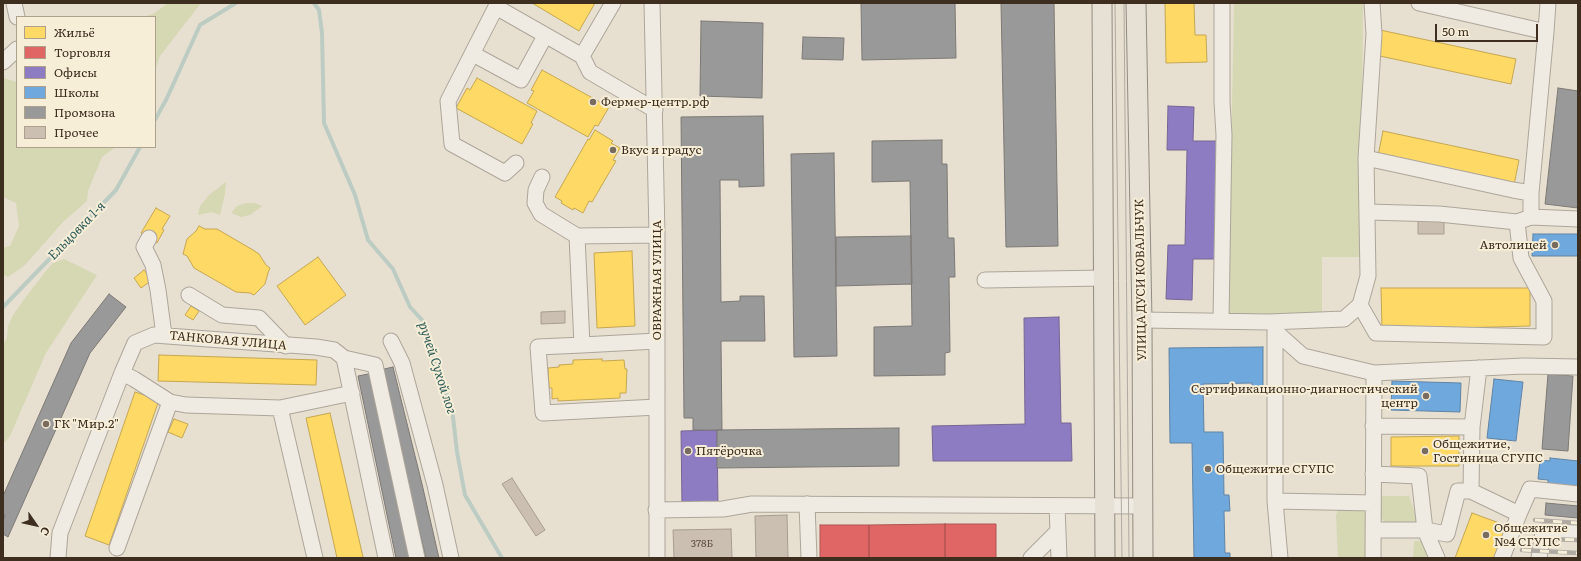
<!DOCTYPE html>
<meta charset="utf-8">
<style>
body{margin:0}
#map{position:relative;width:1581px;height:561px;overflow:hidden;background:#e7e0d1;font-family:Literata,serif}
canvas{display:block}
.frame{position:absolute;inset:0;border:4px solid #3d2e20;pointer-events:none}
.legend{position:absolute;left:16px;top:16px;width:140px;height:132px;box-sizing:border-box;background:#f7eed8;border:1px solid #ada18e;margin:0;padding:5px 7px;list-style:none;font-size:12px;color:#3d2e20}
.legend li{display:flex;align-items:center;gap:8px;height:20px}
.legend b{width:20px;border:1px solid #ada18e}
.north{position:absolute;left:16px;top:505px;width:40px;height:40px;-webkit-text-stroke:3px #f7eed8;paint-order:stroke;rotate:124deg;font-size:11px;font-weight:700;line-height:16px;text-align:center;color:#3d2e20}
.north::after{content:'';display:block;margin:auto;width:14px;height:18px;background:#3d2e20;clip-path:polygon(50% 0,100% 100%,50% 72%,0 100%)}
.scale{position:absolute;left:1435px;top:24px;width:103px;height:18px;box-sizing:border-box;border:2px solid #3d2e20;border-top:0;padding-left:5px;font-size:12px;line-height:14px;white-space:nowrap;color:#3d2e20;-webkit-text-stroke:3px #f7eed8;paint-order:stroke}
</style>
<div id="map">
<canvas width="1581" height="561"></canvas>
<div class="frame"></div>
<ul class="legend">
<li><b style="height:11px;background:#ffd966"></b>Жильё</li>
<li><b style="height:11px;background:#e06666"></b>Торговля</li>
<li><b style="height:11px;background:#8e7cc3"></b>Офисы</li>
<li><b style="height:11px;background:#6fa8dc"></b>Школы</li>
<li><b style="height:11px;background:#999"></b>Промзона</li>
<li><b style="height:11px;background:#cbbfb2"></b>Прочее</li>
</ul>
<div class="north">С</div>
<div class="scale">50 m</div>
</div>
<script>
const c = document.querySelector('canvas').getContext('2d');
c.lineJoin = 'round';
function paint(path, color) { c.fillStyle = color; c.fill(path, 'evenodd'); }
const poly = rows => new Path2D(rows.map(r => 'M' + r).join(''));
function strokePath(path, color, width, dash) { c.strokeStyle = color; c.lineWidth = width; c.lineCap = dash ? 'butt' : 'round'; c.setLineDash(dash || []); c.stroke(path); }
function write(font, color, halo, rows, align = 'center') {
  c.font = font + ' Literata,serif'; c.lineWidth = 4; c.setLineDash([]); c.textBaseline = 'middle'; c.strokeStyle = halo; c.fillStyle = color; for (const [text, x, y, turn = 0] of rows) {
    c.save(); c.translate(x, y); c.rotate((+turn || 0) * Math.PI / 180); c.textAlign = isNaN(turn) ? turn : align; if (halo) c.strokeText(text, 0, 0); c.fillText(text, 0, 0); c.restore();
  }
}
const green = poly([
 [168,3,201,3,160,56,155,71,155,17,143,17,153,14],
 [1234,3,1363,3,1361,257,1322,257,1322,316,1228,316],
 [3,78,17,82,17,147,116,147,102,157,88,191,87,201,63,222,25,265,8,277,3,274,3,248,10,246,19,226,16,203,3,197],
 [226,182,225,194,220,215,212,212,198,215,200,206,209,195],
 [246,203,255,203,262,206,250,215,241,217,231,213,237,206],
 [64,259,97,275,46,353,10,436,3,444,3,345,7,338,8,326,13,315,22,302,45,272,53,263],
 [1381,496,1409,496,1419,524,1387,524,1380,517],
 [1338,509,1362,509,1365,513,1366,558,1338,558,1336,516],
 [1414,541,1424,541,1429,558,1413,558]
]);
const homes = poly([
 [532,3,595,3,579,31,532,3],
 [1165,3,1194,3,1195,35,1206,35,1207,62,1166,63,1165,3],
 [1380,30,1516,59,1511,84,1375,55,1380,30],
 [542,70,609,107,598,126,595,125,588,137,527,103,534,91,531,90,542,70],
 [477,78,537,111,531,123,533,124,522,144,456,108,467,88,470,90,477,78],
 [595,130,613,141,611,143,620,148,613,160,616,161,592,202,589,201,583,213,574,208,573,210,561,203,562,201,555,197,588,139,589,140,595,130],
 [1383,131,1519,160,1514,185,1378,156,1383,131],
 [156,208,170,216,162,229,164,230,157,243,141,233,156,208],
 [199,226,205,229,217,229,253,250,259,254,266,265,270,268,268,273,265,284,254,295,250,293,236,292,194,268,187,256,183,254,187,239,196,231,199,226],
 [632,251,635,326,597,328,594,253,632,251],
 [318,257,346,295,305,325,277,286,318,257],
 [144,270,152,280,141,288,134,278,144,270],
 [1381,288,1530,288,1530,326,1382,330,1381,288],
 [191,306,199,311,193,320,185,315,191,306],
 [159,355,317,360,316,385,158,381,159,355],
 [602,359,602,361,624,360,625,369,627,369,626,393,620,393,620,398,558,401,558,398,552,399,552,388,549,388,548,368,559,367,559,365,573,364,573,360,602,359],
 [135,392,159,400,109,545,85,536,135,392],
 [330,413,363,557,357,558,337,558,306,418,330,413],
 [174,419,188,424,182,438,168,432,174,419],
 [1459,436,1459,466,1391,466,1391,437,1459,436],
 [1472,513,1513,528,1501,558,1455,558,1472,513]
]);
const shops = poly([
 [945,524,996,524,996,558,945,558,945,524],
 [945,524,945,558,869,558,869,525,945,524],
 [820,525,869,525,869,558,820,558,820,525]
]);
const offices = poly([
 [1168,106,1194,107,1193,141,1219,141,1217,259,1193,259,1192,300,1166,299,1168,245,1185,245,1187,150,1167,150,1168,106],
 [1059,317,1061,423,1071,423,1072,461,933,461,932,426,1025,424,1024,318,1059,317],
 [717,430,718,505,682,505,681,431,717,430]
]);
const schools = poly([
 [1533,234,1578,234,1578,256,1532,256,1533,234],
 [1263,347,1263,386,1252,387,1252,383,1203,384,1204,432,1223,432,1224,495,1229,495,1230,511,1224,511,1225,553,1230,553,1230,558,1194,558,1192,443,1170,443,1169,348,1263,347],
 [1494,379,1523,382,1516,441,1487,438,1494,379],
 [1392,381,1461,383,1460,412,1391,410,1392,381],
 [1550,458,1578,461,1578,487,1548,484,1548,480,1538,479,1540,460,1550,461,1550,458]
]);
const industry = poly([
 [861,3,955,3,956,58,862,60,861,3],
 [1001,3,1054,3,1058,246,1006,247,1001,3],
 [701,21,763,23,762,98,700,96,701,21],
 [803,37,844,38,843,60,802,59,803,37],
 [1558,88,1578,91,1578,208,1545,204,1558,88],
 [763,116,764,186,739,187,739,180,720,180,721,302,740,301,740,296,764,296,765,341,721,341,722,430,693,430,693,418,684,418,681,117,763,116],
 [942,140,942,164,947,164,948,238,954,238,955,277,949,277,950,352,945,353,945,375,874,376,874,327,912,326,910,181,872,182,872,141,942,140],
 [834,153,837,356,794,357,791,154,834,153],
 [911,236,912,284,836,286,836,237,911,236],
 [109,294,126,307,90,353,8,537,3,534,3,521,5,515,3,514,3,496,71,343,109,294],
 [393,367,422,484,439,558,426,558,380,370,393,367],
 [373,373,411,558,396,558,358,376,373,373],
 [1548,374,1573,376,1568,451,1542,449,1548,374],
 [899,428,899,466,717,468,717,430,899,428],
 [1546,503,1578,506,1578,518,1545,515,1546,503]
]);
const stream = poly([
 [314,3,319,10,322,33,324,123,355,195,368,240,393,269,410,307,423,321,429,349,452,408,457,452,465,495,502,558],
 [155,120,167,98,200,25,236,3],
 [3,307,116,190,140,147]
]);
const building = poly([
 [1418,220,1444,221,1444,234,1418,234,1418,220],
 [565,311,565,323,541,324,541,312,565,311],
 [512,478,545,530,536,536,502,484,512,478],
 [787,515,788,558,756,558,755,516,787,515],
 [731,529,732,558,674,558,673,530,731,529]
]);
const minor = poly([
 [14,3,17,17],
 [498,3,448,101,452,144,505,173,516,163],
 [652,3,657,235,657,558],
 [1419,3,1546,32],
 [496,7,582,56,590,72,655,110],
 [473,54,521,80,545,36],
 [582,56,613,3],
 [3,62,17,49],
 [1366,158,1374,34,1372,3],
 [542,177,536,190,535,203,541,214,577,236],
 [1531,217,1578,219],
 [1517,222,1531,217,1531,193,1546,32,1548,3],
 [149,238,144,247,153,265,158,290,164,335],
 [985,280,1104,278],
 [189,295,222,315,259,318,286,346],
 [1360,305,1376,333,1544,337,1544,301,1521,258,1517,222,1439,214,1368,212],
 [1142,320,1269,322,1344,319,1360,305,1368,276,1366,158,1513,190,1531,193],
 [1221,321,1224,135,1222,102,1222,3],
 [391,341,402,363,435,485,451,558],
 [582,345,657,341],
 [344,358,375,365,417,558],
 [122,373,134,379,170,402,186,405,280,408],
 [1374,373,1524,366,1578,367],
 [657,407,543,413,538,347,582,345,577,236,657,235],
 [1373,426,1472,427],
 [1373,474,1419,476,1425,530,1447,534,1458,491,1471,491,1472,427,1479,368],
 [1471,491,1519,514],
 [1275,501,1373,503],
 [807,504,809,558],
 [1057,506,1059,558],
 [656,510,723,509,752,504,1143,506],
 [1374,530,1425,530,1437,558],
 [117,548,170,402],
 [58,558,60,533,122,373,135,343,154,335,316,347,334,350,344,358,386,558],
 [315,558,280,408,352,393],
 [1031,558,1058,531],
 [1280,558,1275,501,1275,331,1303,356,1374,373,1373,558],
 [1502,558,1519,514,1530,489,1578,494],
 [1539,558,1543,532,1578,533]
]);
const major = poly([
 [1102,3,1105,558],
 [1136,3,1142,320,1143,558]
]);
const tram = poly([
 [1115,3,1122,558],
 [1124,3,1129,558]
]);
const rail = poly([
 [1535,520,1578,523],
 [1547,539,1578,540],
 [1522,550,1578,553]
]);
const markers = [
 [593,102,4,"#786c5e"],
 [613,150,4,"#786c5e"],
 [1555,245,4,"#786c5e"],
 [1426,396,4,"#786c5e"],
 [46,424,4,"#786c5e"],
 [688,451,4,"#786c5e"],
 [1425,451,4,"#786c5e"],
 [1208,469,4,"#786c5e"],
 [1486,535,4,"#786c5e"]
];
const numberNames = [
 ["378Б",702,544]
];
const poiNames = [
 ["Фермер-центр.рф",601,102],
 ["Вкус и градус",621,150],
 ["Автолицей",1547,245,"right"],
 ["Сертификационно-диагностический",1418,389,"right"],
 ["центр",1418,403,"right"],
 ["ГК \"Мир.2\"",54,424],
 ["Общежитие,",1433,444],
 ["Гостиница СГУПС",1433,458],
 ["Пятёрочка",696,451],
 ["Общежитие СГУПС",1216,469],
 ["Общежитие",1494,528],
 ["№4 СГУПС",1494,542]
];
const streetNames = [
 ["ОВРАЖНАЯ УЛИЦА",657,280,-90],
 ["УЛИЦА ДУСИ КОВАЛЬЧУК",1141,280,-91],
 ["ТАНКОВАЯ УЛИЦА",228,341,5]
];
const waterNames = [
 ["Ельцовка 1-я",77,231,-46],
 ["ручей Сухой лог",437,368,72]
];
paint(green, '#d6d7b3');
paint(homes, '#ffd966');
strokePath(homes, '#c5a651', 1);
paint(shops, '#e06666');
strokePath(shops, '#af5551', 1);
paint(offices, '#8e7cc3');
strokePath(offices, '#766592', 1);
paint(schools, '#6fa8dc');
strokePath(schools, '#6083a4', 1);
paint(industry, '#999');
strokePath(industry, '#7d7975', 1);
strokePath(stream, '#bcccc2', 4);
paint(building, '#cbbfb2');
strokePath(building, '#a89c90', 1);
strokePath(minor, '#ada599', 17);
strokePath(major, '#928b80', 21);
strokePath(minor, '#efebe3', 15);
strokePath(major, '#e6e1d4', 19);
strokePath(tram, '#afaaa2', 1);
strokePath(rail, '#afaaa2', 4.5);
strokePath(rail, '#f7eed8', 3, [9]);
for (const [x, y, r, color] of markers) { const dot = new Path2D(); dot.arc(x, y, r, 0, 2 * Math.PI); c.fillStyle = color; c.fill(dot); strokePath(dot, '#f7eed8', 1.5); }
write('10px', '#605244', null, numberNames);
write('12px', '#3d2e20', '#f7eed8', poiNames, 'left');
write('12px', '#3d2e20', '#f7eed8', streetNames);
write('italic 13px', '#2f5d5a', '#f7eed8', waterNames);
</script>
